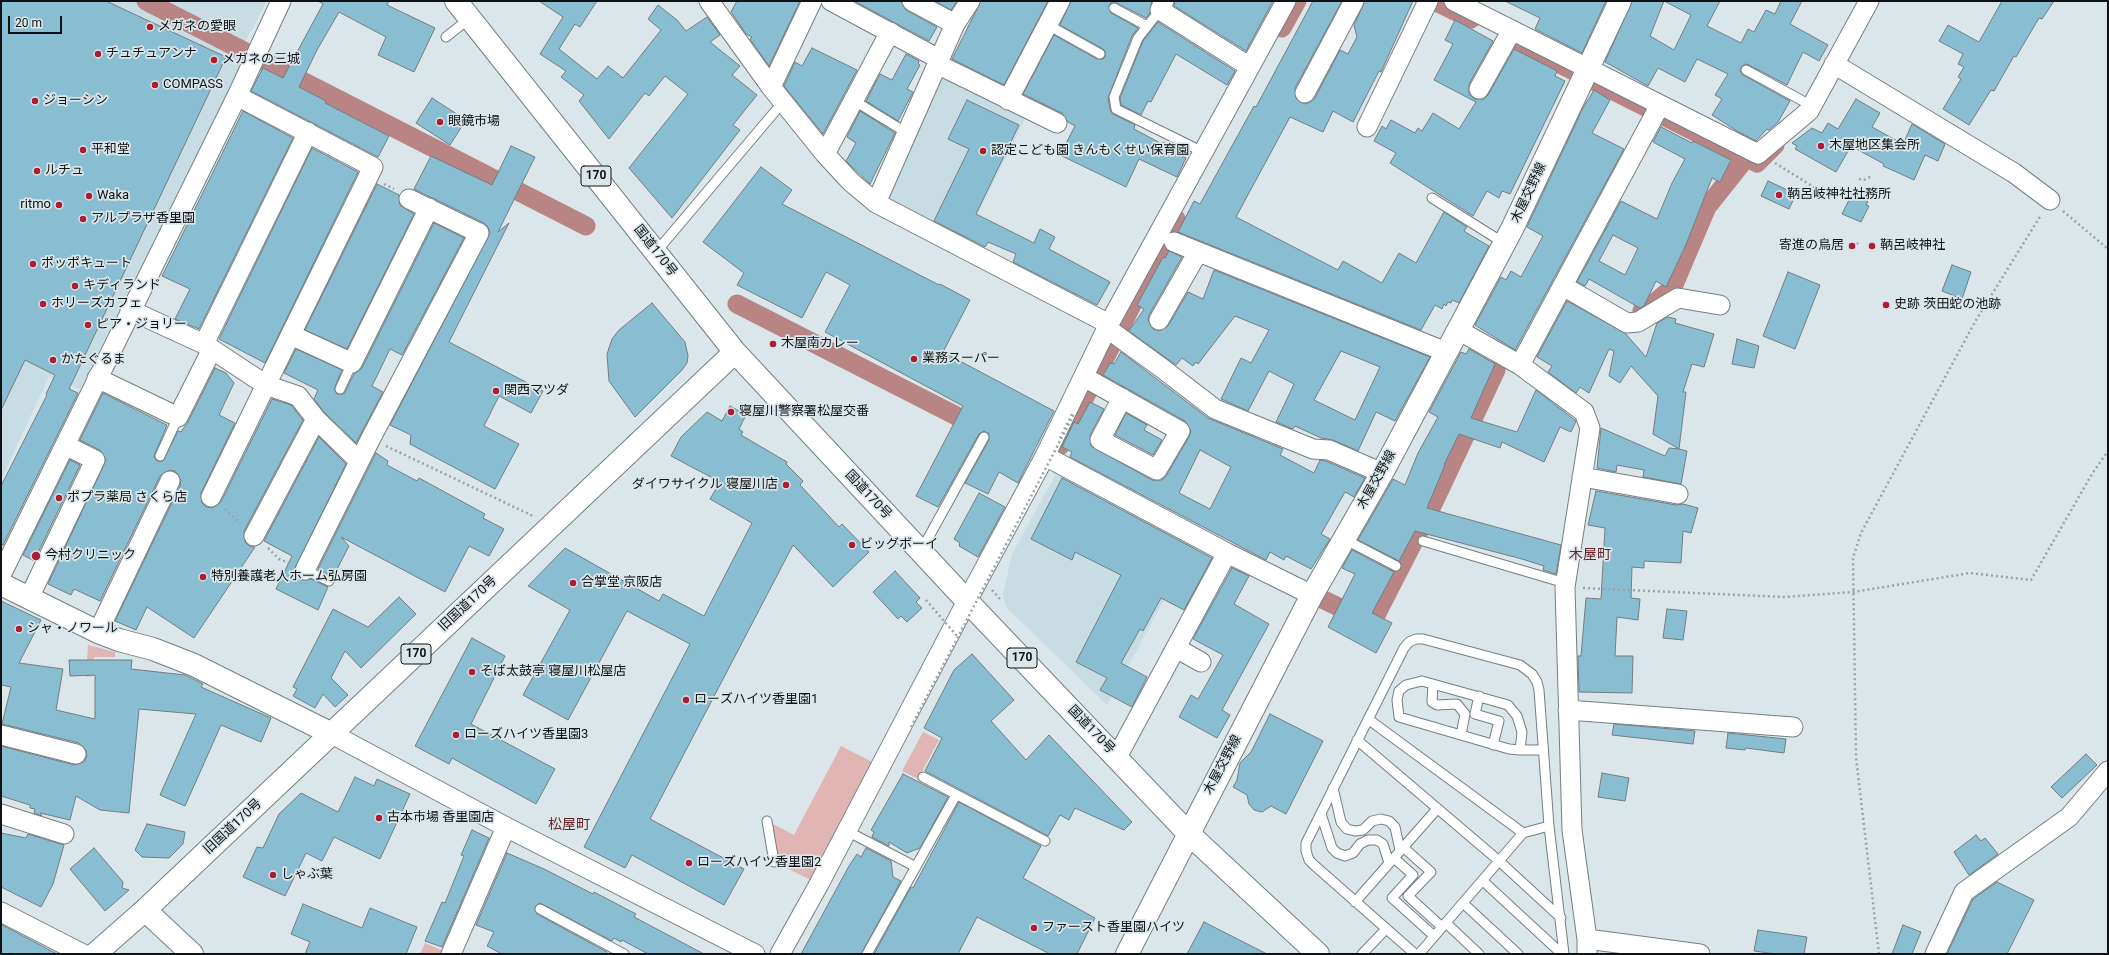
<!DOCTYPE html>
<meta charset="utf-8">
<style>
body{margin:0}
#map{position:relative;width:2109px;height:955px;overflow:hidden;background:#dae6ea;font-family:Roboto,sans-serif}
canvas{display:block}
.frame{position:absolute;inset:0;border:2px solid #0e1214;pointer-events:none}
.scale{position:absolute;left:8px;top:16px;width:54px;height:18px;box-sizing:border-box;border:2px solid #0e1214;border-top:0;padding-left:5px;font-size:12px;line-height:14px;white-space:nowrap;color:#0e1214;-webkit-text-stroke:3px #dae6ea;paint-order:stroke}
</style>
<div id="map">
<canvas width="2109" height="955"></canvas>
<div class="frame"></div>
<div class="scale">20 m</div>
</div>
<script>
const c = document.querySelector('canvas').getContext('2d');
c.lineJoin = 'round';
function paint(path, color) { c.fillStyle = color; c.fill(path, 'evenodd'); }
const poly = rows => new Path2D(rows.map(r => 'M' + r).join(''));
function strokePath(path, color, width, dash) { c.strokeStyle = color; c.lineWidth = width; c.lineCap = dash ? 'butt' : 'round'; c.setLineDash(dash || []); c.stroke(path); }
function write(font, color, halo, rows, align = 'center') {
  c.font = font + ' Roboto,"Noto Sans JP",sans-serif'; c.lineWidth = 3.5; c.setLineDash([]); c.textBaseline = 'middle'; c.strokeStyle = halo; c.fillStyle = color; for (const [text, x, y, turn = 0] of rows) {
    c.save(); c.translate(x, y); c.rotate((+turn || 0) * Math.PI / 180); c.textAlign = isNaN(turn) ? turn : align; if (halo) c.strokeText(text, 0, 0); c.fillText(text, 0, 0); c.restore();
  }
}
const built = poly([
 [1,1,267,1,244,44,243,62,80,389,49,376,1,480],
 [945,74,1027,115,962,246,887,201,938,77],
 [1056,474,1147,522,1076,657,1148,521,1194,545,1107,705,1006,607,1003,594,1012,554]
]);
const green = poly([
 [88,645,115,652,115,657,94,657,94,676,86,677],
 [923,732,939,740,918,779,902,771],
 [841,746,882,767,819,884,774,862,767,821,794,835],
 [425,943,450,954,420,954]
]);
const canal = poly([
 [146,1,586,226],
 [1434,1,1471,19],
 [1282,28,1297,1],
 [1520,44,1757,163,1775,145],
 [737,304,980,428],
 [1642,311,1650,307,1673,287,1707,207,1746,158],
 [1060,446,1176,219],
 [1299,588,1372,623,1434,502,1496,370]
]);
const building = poly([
 [1,1,106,1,226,57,69,389,78,393,3,545,1,544,1,486,47,395,46,394,55,375,25,360,1,410,1,1],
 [318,1,389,1,387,5,435,28,414,72,378,55,386,37,339,12,317,50,299,87,326,101,325,103,389,136,378,157,251,91,263,68,283,78,323,4,318,1],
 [539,1,597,1,580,27,575,24,559,49,597,79,608,66,623,78,661,30,648,19,658,5,677,20,686,31,707,17,720,35,710,42,740,66,732,75,757,95,733,125,740,130,672,218,629,168,688,94,665,76,649,96,645,93,609,139,579,101,584,95,561,77,566,71,540,54,563,17,539,1],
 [737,1,800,1,769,66,750,39,752,37,746,34,731,12,737,1],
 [854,1,901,1,906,10,937,27,929,41,854,1],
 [935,1,957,1,951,10,935,1],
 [981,1,1048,1,1004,85,952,59,981,1],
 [1071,1,1152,1,1150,13,1146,18,1117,3,1111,3,1109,5,1111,13,1138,28,1132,36,1108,98,1111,113,1135,125,1134,129,1162,144,1163,142,1182,151,1180,155,1186,158,1177,177,1139,159,1126,187,1060,155,1075,126,1068,122,1062,113,1023,94,1054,35,1097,59,1103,59,1105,57,1105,51,1103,49,1060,25,1071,1],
 [1175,1,1273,1,1246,51,1174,6,1175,1],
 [1313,1,1342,1,1295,88,1296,98,1305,104,1310,102,1315,98,1340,50,1348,54,1357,37,1354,25,1365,1,1413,1,1381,72,1379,71,1353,122,1333,111,1323,132,1290,117,1236,217,1338,270,1343,261,1382,283,1399,253,1416,263,1444,212,1467,227,1464,231,1470,235,1489,246,1459,303,1452,300,1451,303,1448,302,1446,306,1444,304,1442,309,1435,305,1421,330,1178,232,1194,201,1200,204,1254,106,1256,107,1313,1],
 [1505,1,1606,1,1582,53,1535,29,1540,18,1505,1],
 [1632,1,1720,1,1707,26,1741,43,1748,29,1754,32,1766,10,1775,14,1781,1,1802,1,1790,24,1828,45,1819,61,1803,52,1787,85,1749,65,1745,64,1741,67,1740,71,1743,75,1790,101,1778,122,1769,130,1767,129,1756,141,1737,131,1712,115,1722,99,1715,95,1728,74,1697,59,1685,82,1658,68,1648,86,1605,62,1632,1],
 [1664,1,1691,15,1674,50,1650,36,1664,1],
 [2002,1,2054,1,2042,19,2039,18,2016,57,2014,56,1994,91,1991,90,1969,125,1943,109,1961,79,1958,77,1964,67,1958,64,1963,54,1939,41,1948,25,1979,42,2002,1],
 [1455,20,1493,41,1469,84,1469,94,1474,99,1484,99,1488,95,1514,49,1557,71,1555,76,1565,81,1510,194,1502,191,1499,198,1487,191,1473,216,1390,163,1396,153,1374,141,1382,126,1386,129,1391,120,1415,133,1418,128,1422,131,1433,113,1459,129,1476,102,1434,80,1453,44,1445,40,1455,20],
 [1158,22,1235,71,1227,85,1176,54,1151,102,1148,101,1141,115,1121,105,1120,98,1143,41,1158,22],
 [812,48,857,70,823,134,784,86,795,62,802,66,812,48],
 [906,54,919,61,918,64,920,65,907,89,913,92,898,121,866,101,880,74,892,80,906,54],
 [1594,90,1610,100,1592,133,1624,149,1515,350,1475,325,1501,277,1506,280,1511,271,1521,277,1543,236,1527,227,1583,108,1594,90],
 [432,98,466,120,450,145,416,123,432,98],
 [1856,99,1880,113,1872,127,1903,144,1912,124,1945,144,1938,161,1925,155,1914,180,1883,166,1884,164,1851,146,1836,172,1795,149,1797,146,1792,143,1812,128,1822,133,1828,123,1838,129,1856,99],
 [967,100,1019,125,976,214,1034,243,1040,229,1055,237,1049,249,1110,282,1097,305,1013,262,1016,254,988,242,985,247,934,221,969,149,948,139,967,100],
 [243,111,293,138,199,329,175,319,190,289,162,276,243,111],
 [860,111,895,133,870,184,846,161,856,143,847,137,860,111],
 [1661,127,1692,143,1693,141,1731,160,1720,182,1712,178,1685,247,1666,287,1656,281,1644,306,1640,308,1589,279,1585,286,1577,282,1621,201,1657,219,1672,183,1685,159,1653,142,1661,127],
 [1613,235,1638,248,1625,275,1599,261,1613,235],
 [511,146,535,157,498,232,509,223,449,342,543,391,531,413,499,396,484,426,519,444,495,489,410,444,411,435,390,425,490,233,488,227,484,223,414,189,431,156,492,185,511,146],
 [312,148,358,172,265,363,219,339,312,148],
 [761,167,792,190,782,204,939,285,940,284,970,300,943,352,1054,411,1018,483,999,472,988,494,965,483,989,440,989,434,984,431,979,434,938,507,916,496,963,406,825,332,850,285,826,272,802,318,737,285,744,273,703,242,761,167],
 [1768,181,1796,194,1789,209,1761,196,1768,181],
 [377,184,399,195,400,205,414,214,347,349,305,330,377,184],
 [1852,194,1868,202,1866,205,1869,206,1861,222,1842,214,1852,194],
 [434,223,464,238,402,355,390,349,372,386,383,392,356,443,324,412,314,399,318,390,284,373,296,349,342,370,334,389,337,394,344,394,354,374,362,368,434,223],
 [1169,251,1182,257,1149,315,1148,320,1153,329,1159,331,1168,326,1188,292,1203,299,1214,270,1430,357,1395,421,1376,412,1358,451,1333,440,1321,438,1295,426,1293,429,1276,422,1294,384,1269,371,1248,411,1221,399,1241,358,1251,363,1269,330,1235,316,1198,364,1196,362,1193,366,1182,358,1176,365,1129,331,1144,309,1137,305,1163,257,1165,258,1169,251],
 [1341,351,1380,367,1355,420,1314,400,1341,351],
 [1952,265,1971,272,1962,299,1942,291,1952,265],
 [1788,272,1820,285,1795,349,1763,336,1788,272],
 [1567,301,1625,333,1646,357,1657,323,1668,317,1676,319,1675,323,1714,334,1704,367,1692,364,1683,392,1686,392,1679,449,1687,451,1681,484,1643,477,1644,470,1617,465,1616,472,1597,468,1601,428,1665,456,1669,448,1679,449,1653,434,1658,396,1631,366,1620,383,1609,376,1614,351,1609,349,1589,393,1580,387,1576,393,1548,372,1552,366,1537,357,1567,301],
 [652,303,685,342,688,356,687,363,682,370,635,417,609,381,607,354,612,339,619,330,652,303],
 [1737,339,1759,346,1754,368,1732,364,1737,339],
 [1469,349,1495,364,1471,418,1517,432,1536,390,1576,421,1571,432,1560,427,1544,462,1502,442,1500,448,1459,434,1444,465,1445,465,1427,508,1561,545,1556,574,1543,570,1544,566,1522,559,1415,531,1399,561,1358,540,1393,479,1405,485,1418,453,1438,417,1429,412,1461,352,1466,354,1469,349],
 [1121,352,1208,418,1283,449,1280,455,1314,473,1320,460,1326,461,1365,478,1354,497,1345,492,1321,534,1330,539,1311,569,1286,556,1284,560,1270,552,1266,560,1070,457,1072,452,1062,447,1074,422,1078,424,1090,402,1104,409,1090,435,1091,446,1152,480,1162,480,1166,476,1189,437,1191,431,1185,421,1103,375,1110,363,1114,364,1121,352],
 [1200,450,1231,467,1210,509,1179,493,1200,450],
 [215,368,226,373,234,383,219,415,235,423,201,493,202,503,206,507,212,508,221,502,272,399,291,405,303,420,244,531,245,542,249,546,255,547,194,638,147,607,136,630,115,621,180,486,181,480,175,471,170,470,160,476,100,601,74,589,71,595,48,584,106,460,100,450,80,440,103,393,167,425,154,456,157,461,163,461,178,431,181,432,188,422,215,368],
 [730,406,746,415,739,429,743,432,741,435,787,462,786,464,803,481,800,485,839,527,842,524,869,552,833,587,793,545,650,819,744,869,724,905,632,855,625,868,584,847,690,644,627,611,568,720,523,695,570,610,528,586,565,548,659,601,663,594,704,616,752,523,710,499,720,482,671,456,681,437,707,412,722,421,730,406],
 [1126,413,1147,425,1144,430,1162,440,1153,455,1115,435,1126,413],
 [319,437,346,464,294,570,296,576,300,580,311,579,328,587,318,610,276,589,292,556,264,541,319,437],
 [376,453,388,461,387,465,417,481,419,478,485,514,483,518,504,529,489,556,469,546,445,592,341,537,349,546,333,577,318,569,376,453],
 [70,460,80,465,34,561,23,555,70,460],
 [1062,478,1212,558,1184,610,1161,598,1143,631,1140,629,1121,663,1147,677,1132,707,1100,690,1107,678,1076,662,1121,575,1075,552,1072,560,1031,539,1062,478],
 [1596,491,1676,505,1683,504,1698,508,1691,533,1683,531,1681,563,1644,561,1644,568,1632,567,1631,598,1640,599,1638,620,1617,617,1615,656,1633,656,1632,693,1579,692,1578,656,1581,656,1586,598,1601,599,1605,528,1588,525,1596,491],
 [979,493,1005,507,978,557,959,546,960,543,954,539,979,493],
 [1352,550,1394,572,1372,613,1392,623,1376,653,1328,627,1355,574,1342,568,1352,550],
 [1232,568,1249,576,1234,604,1269,624,1222,710,1230,715,1217,738,1179,717,1191,695,1198,699,1223,655,1193,639,1232,568],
 [895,571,920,598,916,602,922,608,907,622,901,616,898,619,873,592,895,571],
 [399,597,416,614,361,668,345,651,331,678,348,695,335,707,323,694,315,708,293,696,297,689,293,687,333,609,368,627,399,597],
 [1,601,41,620,19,663,63,669,56,710,95,719,95,675,70,676,69,660,132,660,131,669,185,675,203,684,201,687,271,718,261,742,221,725,185,806,160,795,196,714,139,709,129,813,100,810,76,796,70,820,40,813,42,816,34,813,35,809,30,808,30,805,1,796,1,746,74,765,84,762,87,756,86,751,79,743,2,724,11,687,1,685,1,601],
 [1667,609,1687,611,1683,640,1663,638,1667,609],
 [472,638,505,656,471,724,555,769,536,804,452,758,449,764,415,746,472,638],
 [972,654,1014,700,991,721,1026,760,1049,735,1132,822,1124,830,1075,808,1069,820,1060,815,1048,836,925,771,942,738,924,728,954,670,972,654],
 [1270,714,1323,741,1286,814,1271,806,1262,812,1254,810,1249,804,1247,795,1233,787,1237,780,1240,763,1251,752,1270,714],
 [1614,724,1695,731,1693,744,1612,735,1614,724],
 [1728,733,1786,739,1784,753,1746,748,1745,750,1726,748,1728,733],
 [2086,754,2097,765,2062,798,2051,787,2086,754],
 [1602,773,1629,778,1625,801,1598,797,1602,773],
 [903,774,948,797,920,848,907,853,889,842,889,846,872,837,874,832,871,830,903,774],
 [355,777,374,786,377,779,410,794,380,859,334,837,322,861,306,853,285,896,243,877,257,847,263,848,279,814,301,793,338,812,355,777],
 [959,802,1041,846,1023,878,1095,918,1077,954,1050,954,977,917,958,954,874,954,911,887,913,888,959,802],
 [147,824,185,832,183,844,169,858,142,857,135,850,147,824],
 [472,830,489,838,442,947,425,941,442,902,445,903,464,856,461,855,472,830],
 [1,833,26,838,28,834,64,845,53,884,41,907,1,887,1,833],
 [1976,835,1981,841,1985,838,1998,854,1969,875,1954,852,1976,835],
 [94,848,123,882,122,888,129,890,105,911,70,869,94,848],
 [866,848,891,861,893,877,901,881,861,954,801,954,849,866,857,854,861,857,866,848],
 [507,853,544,869,593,894,594,892,636,914,634,917,704,954,648,954,622,940,621,942,614,938,612,941,540,903,535,907,537,914,607,952,606,954,502,954,487,946,494,932,476,925,507,853],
 [1997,882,2034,900,2007,954,1947,954,1973,899,1997,882],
 [303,904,362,928,370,908,417,927,406,954,305,954,310,942,291,934,303,904],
 [1204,922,1267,954,1187,954,1204,922],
 [1,924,6,927,57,954,1,954,1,924],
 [1903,925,1921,932,1912,954,1892,954,1903,925],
 [1758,930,1807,937,1804,954,1776,954,1754,951,1758,930]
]);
const path = poly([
 [1775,163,1817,189],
 [1859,179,1864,180,1870,177,1873,178],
 [384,184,394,189],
 [2063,211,2108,249],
 [1857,243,1858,244],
 [386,446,533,516],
 [225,509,240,523],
 [268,548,279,559,289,563],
 [1583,588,1785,597,1853,592,1970,573,2031,580,2092,474,2108,451],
 [992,590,1000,599],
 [1879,954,1856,757,1853,558,1861,533,1976,320,2041,215]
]);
const lane = poly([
 [1114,8,1147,26],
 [1160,10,1138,38,1114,97,1116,109,1203,152],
 [1048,25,1100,54],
 [446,37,470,18],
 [1746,70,1812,106],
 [853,100,907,133],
 [1432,198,1504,243],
 [656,252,783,102],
 [340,389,352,363],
 [160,456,178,417],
 [1344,539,1396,566],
 [1423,541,1565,583],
 [921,551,984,437],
 [305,570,329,581],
 [1422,681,1508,705,1517,716,1522,732,1520,750,1509,749,1399,717,1397,700,1399,691,1406,685,1422,681],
 [1433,684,1432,702,1437,705,1457,704,1465,714,1461,735],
 [1479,696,1475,714,1499,721,1493,745],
 [1368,719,1523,833],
 [1357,740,1498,860,1561,918],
 [1520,750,1542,750],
 [923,777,1045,841],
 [1333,788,1341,822,1347,829,1355,831,1363,830,1372,821,1381,819,1389,821,1395,827,1400,850],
 [1321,814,1332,848,1337,853,1345,856,1353,853,1360,844,1368,840,1377,840,1383,844,1389,863],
 [767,821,774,862],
 [847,831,916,867],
 [1403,847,1431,872,1408,896,1442,927],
 [1394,858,1413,875,1392,898,1434,936],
 [1483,881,1562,954],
 [1355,902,1437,809],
 [1463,903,1518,954],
 [540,909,624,954],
 [1446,923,1479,954],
 [867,954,956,795],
 [1362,954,1386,929],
 [1415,954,1314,865,1309,860,1306,851,1306,843,1404,648,1409,642,1416,639,1423,639,1520,665,1532,674,1537,682,1539,690,1549,826,1564,954],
 [1419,954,1523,833,1549,826]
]);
const street = poly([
 [709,1,771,87,825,154,851,182,876,203,1109,324],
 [831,1,939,59],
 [912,1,955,24],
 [1164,1,1160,10,1250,67],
 [1454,1,1758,154,1809,111,1869,1],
 [937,64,1057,123],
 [1834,64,2014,173,2050,200],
 [771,87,812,1],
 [1479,89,1512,30],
 [1305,93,1354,1],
 [1008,100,1060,1],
 [1367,127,1428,1],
 [825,154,890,32],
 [876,203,955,24,970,1],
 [1174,242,1446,352],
 [1563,286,1627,323,1638,322,1678,298,1720,305],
 [130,310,204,344,266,385,298,396,316,419,359,461],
 [1159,320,1198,252],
 [1108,329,1163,369,1215,409,1313,449,1329,450,1382,473],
 [1458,330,1520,365,1584,412,1590,428,1565,587,1572,830,1587,939,1587,954],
 [291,335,352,363,429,208],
 [204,344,308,132],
 [1520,365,1660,105],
 [1084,377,1180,431,1157,470,1100,440,1122,398],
 [97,378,178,417,212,349],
 [1045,456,1227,553,1312,595],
 [1582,477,1678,494],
 [211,497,373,167,237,96],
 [254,536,316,419],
 [305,570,371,438,479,233,409,199],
 [1,575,237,96,281,1],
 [29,598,95,460,65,445],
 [98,632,170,481],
 [1176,648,1201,662],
 [1568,710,1793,727],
 [332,734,506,827,755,954],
 [1,735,76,754],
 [1117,757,1227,553],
 [1,814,64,834],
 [1,912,83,954],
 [1587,939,1700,954],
 [451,954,506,827],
 [780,954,819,884,967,601,1045,456,1109,324,1286,1],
 [1935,954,1964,892,2069,817,2108,771]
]);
const secondary = poly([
 [1,584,98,632,119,640,153,649,194,665,332,734],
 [145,910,192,954],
 [1127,954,1312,595,1382,473,1512,229,1620,1]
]);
const highway = poly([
 [456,1,735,352,967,601,1188,833,1318,954],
 [95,954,145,910,735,352]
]);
const pathBridge = poly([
 [926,600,957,636],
 [911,727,1074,414,1072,414,1060,438]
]);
const markers = [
 [150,27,4,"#af1b30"],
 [98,54,4,"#af1b30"],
 [214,60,4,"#af1b30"],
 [155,85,4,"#af1b30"],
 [35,101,4,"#af1b30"],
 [440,122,4,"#af1b30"],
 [1821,146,4,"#af1b30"],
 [83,150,4,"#af1b30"],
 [983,151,4,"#af1b30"],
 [37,171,4,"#af1b30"],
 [1779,195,4,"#af1b30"],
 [89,196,4,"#af1b30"],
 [59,205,4,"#af1b30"],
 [83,219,4,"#af1b30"],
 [1852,246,4,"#af1b30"],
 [1872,246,4,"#af1b30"],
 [33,264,4,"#af1b30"],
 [75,286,4,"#af1b30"],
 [43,304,4,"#af1b30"],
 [1886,305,4,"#af1b30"],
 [88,325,4,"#af1b30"],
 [773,344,4,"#af1b30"],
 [914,359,4,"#af1b30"],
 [53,360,4,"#af1b30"],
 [496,391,4,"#af1b30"],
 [731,412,4,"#af1b30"],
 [786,485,4,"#af1b30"],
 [59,498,4,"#af1b30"],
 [852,545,4,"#af1b30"],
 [36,556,5,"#af1b30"],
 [203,577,4,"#af1b30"],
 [573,583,4,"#af1b30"],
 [19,629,4,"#af1b30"],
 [472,672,4,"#af1b30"],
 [686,700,4,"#af1b30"],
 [456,735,4,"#af1b30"],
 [379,818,4,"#af1b30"],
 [689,863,4,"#af1b30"],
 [273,875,4,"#af1b30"],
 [1034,928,4,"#af1b30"]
];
const shields = [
 [596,176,30],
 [416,654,30],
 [1022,658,30]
];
const shieldNames = [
 ["170",596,176],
 ["170",416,654],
 ["170",1022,658]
];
const poiNames = [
 ["メガネの愛眼",158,27],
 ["チュチュアンナ",106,54],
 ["メガネの三城",222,60],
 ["COMPASS",163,85],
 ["ジョーシン",43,101],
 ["眼鏡市場",448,122],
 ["木屋地区集会所",1829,146],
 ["平和堂",91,150],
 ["認定こども園 きんもくせい保育園",991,151],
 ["ルチュ",45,171],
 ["鞆呂岐神社社務所",1787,195],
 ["Waka",97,196],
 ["ritmo",51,205,"right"],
 ["アルプラザ香里園",91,219],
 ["寄進の鳥居",1844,246,"right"],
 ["鞆呂岐神社",1880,246],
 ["ポッポキュート",41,264],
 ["キディランド",83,286],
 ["ホリーズカフェ",51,304],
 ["史跡 茨田蛇の池跡",1894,305],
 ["ピア・ジョリー",96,325],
 ["木屋南カレー",781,344],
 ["業務スーパー",922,359],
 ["かたぐるま",61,360],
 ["関西マツダ",504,391],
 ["寝屋川警察署松屋交番",739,412],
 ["ダイワサイクル 寝屋川店",778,485,"right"],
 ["ポプラ薬局 さくら店",67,498],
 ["ビッグボーイ",860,545],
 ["今村クリニック",45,556],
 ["特別養護老人ホーム弘房園",211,577],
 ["合掌堂 京阪店",581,583],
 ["シャ・ノワール",27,629],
 ["そば太鼓亭 寝屋川松屋店",480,672],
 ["ローズハイツ香里園1",694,700],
 ["ローズハイツ香里園3",464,735],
 ["古本市場 香里園店",387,818],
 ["ローズハイツ香里園2",697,863],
 ["しゃぶ葉",281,875],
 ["ファースト香里園ハイツ",1042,928]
];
const streetNames = [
 ["木屋交野線",1529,193,-65],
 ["国道170号",655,251,52],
 ["木屋交野線",1377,480,-61],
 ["国道170号",868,495,47],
 ["旧国道170号",468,604,-43],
 ["国道170号",1091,730,46],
 ["木屋交野線",1223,765,-62],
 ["旧国道170号",233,827,-43]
];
const neighbourhoodNames = [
 ["木屋町",1590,555],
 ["松屋町",569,825]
];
paint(built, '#c8dce4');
paint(green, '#e0b5b3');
strokePath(canal, '#b88584', 19);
paint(building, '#89bed2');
strokePath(building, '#727d81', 1);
strokePath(lane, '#747f83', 11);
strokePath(street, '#747f83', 21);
strokePath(secondary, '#747f83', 24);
strokePath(highway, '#747f83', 24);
strokePath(path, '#9aa3a6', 2.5, [2, 3]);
strokePath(lane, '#fff', 9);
strokePath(street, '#fff', 19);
strokePath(secondary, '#fff', 22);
strokePath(highway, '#fff', 22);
strokePath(pathBridge, '#9aa3a6', 2.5, [2, 3]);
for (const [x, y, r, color] of markers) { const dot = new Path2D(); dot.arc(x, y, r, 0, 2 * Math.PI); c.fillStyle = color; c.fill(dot); strokePath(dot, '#dae6ea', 1.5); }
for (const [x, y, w] of shields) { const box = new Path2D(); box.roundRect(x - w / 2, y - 10, w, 20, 3); c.fillStyle = '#dae6ea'; c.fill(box); strokePath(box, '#0e1214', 1); }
write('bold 12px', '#0e1214', null, shieldNames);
write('13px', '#0e1214', '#dae6ea', poiNames, 'left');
write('13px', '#0e1214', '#dae6ea', streetNames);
write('14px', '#6a2427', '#dae6ea', neighbourhoodNames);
</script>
